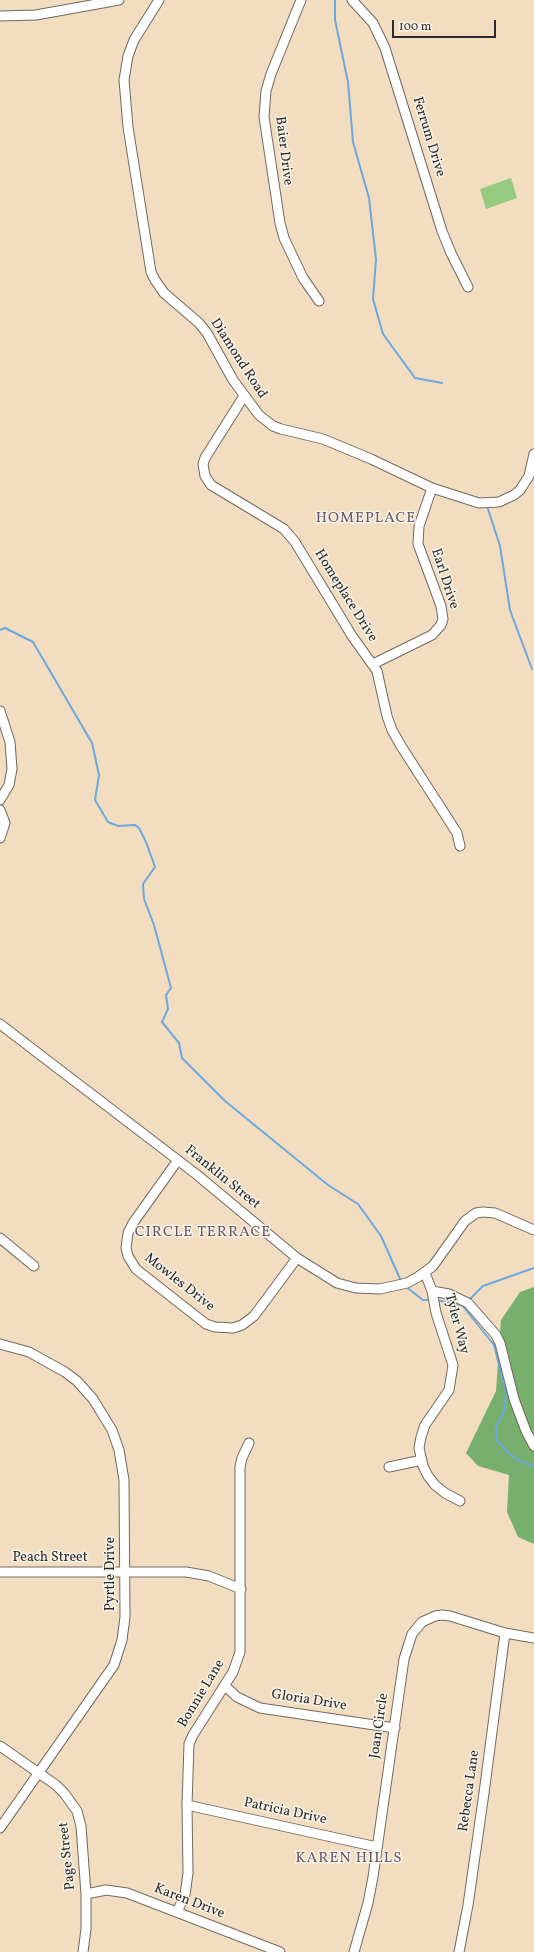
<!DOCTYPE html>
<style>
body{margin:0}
#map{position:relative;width:534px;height:1952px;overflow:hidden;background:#f3ddc0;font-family:Vollkorn,serif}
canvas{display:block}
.scale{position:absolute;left:392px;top:20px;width:104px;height:18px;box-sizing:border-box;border:2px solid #2b2b2b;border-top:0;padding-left:5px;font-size:12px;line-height:14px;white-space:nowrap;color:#2b2b2b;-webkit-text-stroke:3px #f7f3e8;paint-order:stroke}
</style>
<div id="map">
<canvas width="534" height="1952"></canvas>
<div class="scale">100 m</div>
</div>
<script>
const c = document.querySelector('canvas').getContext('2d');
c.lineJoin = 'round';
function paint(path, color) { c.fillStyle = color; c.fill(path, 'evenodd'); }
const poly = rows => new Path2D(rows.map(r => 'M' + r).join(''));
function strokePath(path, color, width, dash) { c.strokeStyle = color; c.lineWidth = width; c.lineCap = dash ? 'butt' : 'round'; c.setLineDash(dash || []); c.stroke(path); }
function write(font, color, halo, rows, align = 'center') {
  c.font = font + ' Vollkorn,serif'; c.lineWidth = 3; c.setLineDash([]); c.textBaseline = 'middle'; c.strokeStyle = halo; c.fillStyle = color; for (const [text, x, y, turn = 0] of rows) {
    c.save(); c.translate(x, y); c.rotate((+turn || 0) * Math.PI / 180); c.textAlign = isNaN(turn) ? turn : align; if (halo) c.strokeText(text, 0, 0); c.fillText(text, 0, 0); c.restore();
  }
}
const green = poly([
 [511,178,517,198,486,209,480,189]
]);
const forest = poly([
 [534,1287,534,1544,518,1537,507,1512,509,1475,478,1466,466,1453,496,1391,501,1320,520,1292]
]);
const stream = poly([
 [335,0,335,20,348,82,353,142,369,198,376,259,373,299,383,334,415,378,442,383],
 [488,509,500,546,510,610,532,669],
 [0,630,5,628,33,642,92,743,99,775,95,800,108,822,118,826,135,825,139,828,146,842,155,867,143,884,144,899,154,925,171,988,166,995,168,1009,162,1022,179,1043,182,1058,225,1101,328,1185,358,1204,381,1236,401,1281],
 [405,1286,423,1300,432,1300],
 [436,1300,462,1305,494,1345,506,1392,504,1412,496,1426,497,1440,508,1453,519,1461,534,1466],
 [469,1300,483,1286,534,1268]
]);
const minor = poly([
 [159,0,134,40,128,56,124,80,128,127,151,272,155,280,164,293,199,323,207,333,233,380,259,415,273,426,281,429,323,439,371,459,432,488,479,503,499,502,514,495,520,490,529,476,534,454],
 [301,0,271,74,266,91,264,117,280,223,284,238,303,278,319,301],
 [352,0,373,23,385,48,442,231,451,253,468,287],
 [0,16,36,15,119,0],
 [244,396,205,458,203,464,205,476,211,485,284,529,295,542,352,636,377,671,387,716,392,730,401,746,457,833,460,846],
 [373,664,432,635,441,625,443,619,441,606,418,544,419,526,432,488],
 [0,711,10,742,12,769,9,785,0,800],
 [0,810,5,823,0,838],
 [0,1024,196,1174,297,1258,337,1283,356,1288,380,1289,407,1283,418,1277,433,1266,465,1221,476,1213,483,1212,495,1213,534,1230],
 [178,1160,133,1223,128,1233,126,1248,128,1256,136,1269,206,1324,215,1327,233,1328,242,1325,254,1316,297,1258],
 [0,1238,34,1266],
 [425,1273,432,1291,436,1313,453,1365,449,1390,425,1425,421,1437,419,1448,423,1466,428,1476,435,1485,445,1493,460,1501],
 [432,1291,449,1294,468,1303,496,1335,500,1343,514,1399,526,1431,534,1446],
 [0,1344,29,1352,65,1372,77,1381,93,1399,112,1430,119,1450,124,1480,125,1617,122,1640,114,1665,0,1828],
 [389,1467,422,1460],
 [0,1572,186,1572,209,1576,241,1589],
 [225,1686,237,1697,260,1708,395,1728],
 [0,1746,56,1785,64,1793,77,1811,81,1826,86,1894,86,1929,83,1952],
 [187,1805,377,1847],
 [86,1894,106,1890,127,1893,280,1952],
 [177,1912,185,1895,188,1873,187,1805,189,1744,193,1735,233,1672,240,1652,240,1467,242,1458,249,1443],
 [354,1952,368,1903,373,1877,404,1659,412,1634,422,1622,435,1616,442,1615,450,1616,505,1633,534,1638],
 [459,1952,468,1905,484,1793,505,1633]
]);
const streetNames = [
 ["Ferrum Drive",428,137,73],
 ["Baier Drive",283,151,83],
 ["Diamond Road",238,359,57],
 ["Earl Drive",444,579,72],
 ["Homeplace Drive",345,596,58],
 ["Franklin Street",222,1178,39],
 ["Mowles Drive",179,1283,38],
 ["Tyler Way",456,1324,75],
 ["Peach Street",50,1558],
 ["Pyrtle Drive",111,1574,-90],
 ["Bonnie Lane",202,1694,-59],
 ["Gloria Drive",309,1701,9],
 ["Joan Circle",380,1726,-82],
 ["Rebecca Lane",470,1791,-82],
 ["Patricia Drive",285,1812,12],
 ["Page Street",68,1856,-96],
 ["Karen Drive",189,1902,21]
];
const neighbourhoodNames = [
 ["HOMEPLACE",366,519],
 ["CIRCLE TERRACE",203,1233],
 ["KAREN HILLS",349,1859]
];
paint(green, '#94cb7e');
paint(forest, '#77af6d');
strokePath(stream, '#6da8de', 2);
strokePath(minor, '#71695f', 11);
strokePath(minor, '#fff', 9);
write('14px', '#2b2b2b', '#f7f3e8', streetNames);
c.letterSpacing = '1px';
write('15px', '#655761', '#f7f3e8', neighbourhoodNames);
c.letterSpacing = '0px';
</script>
